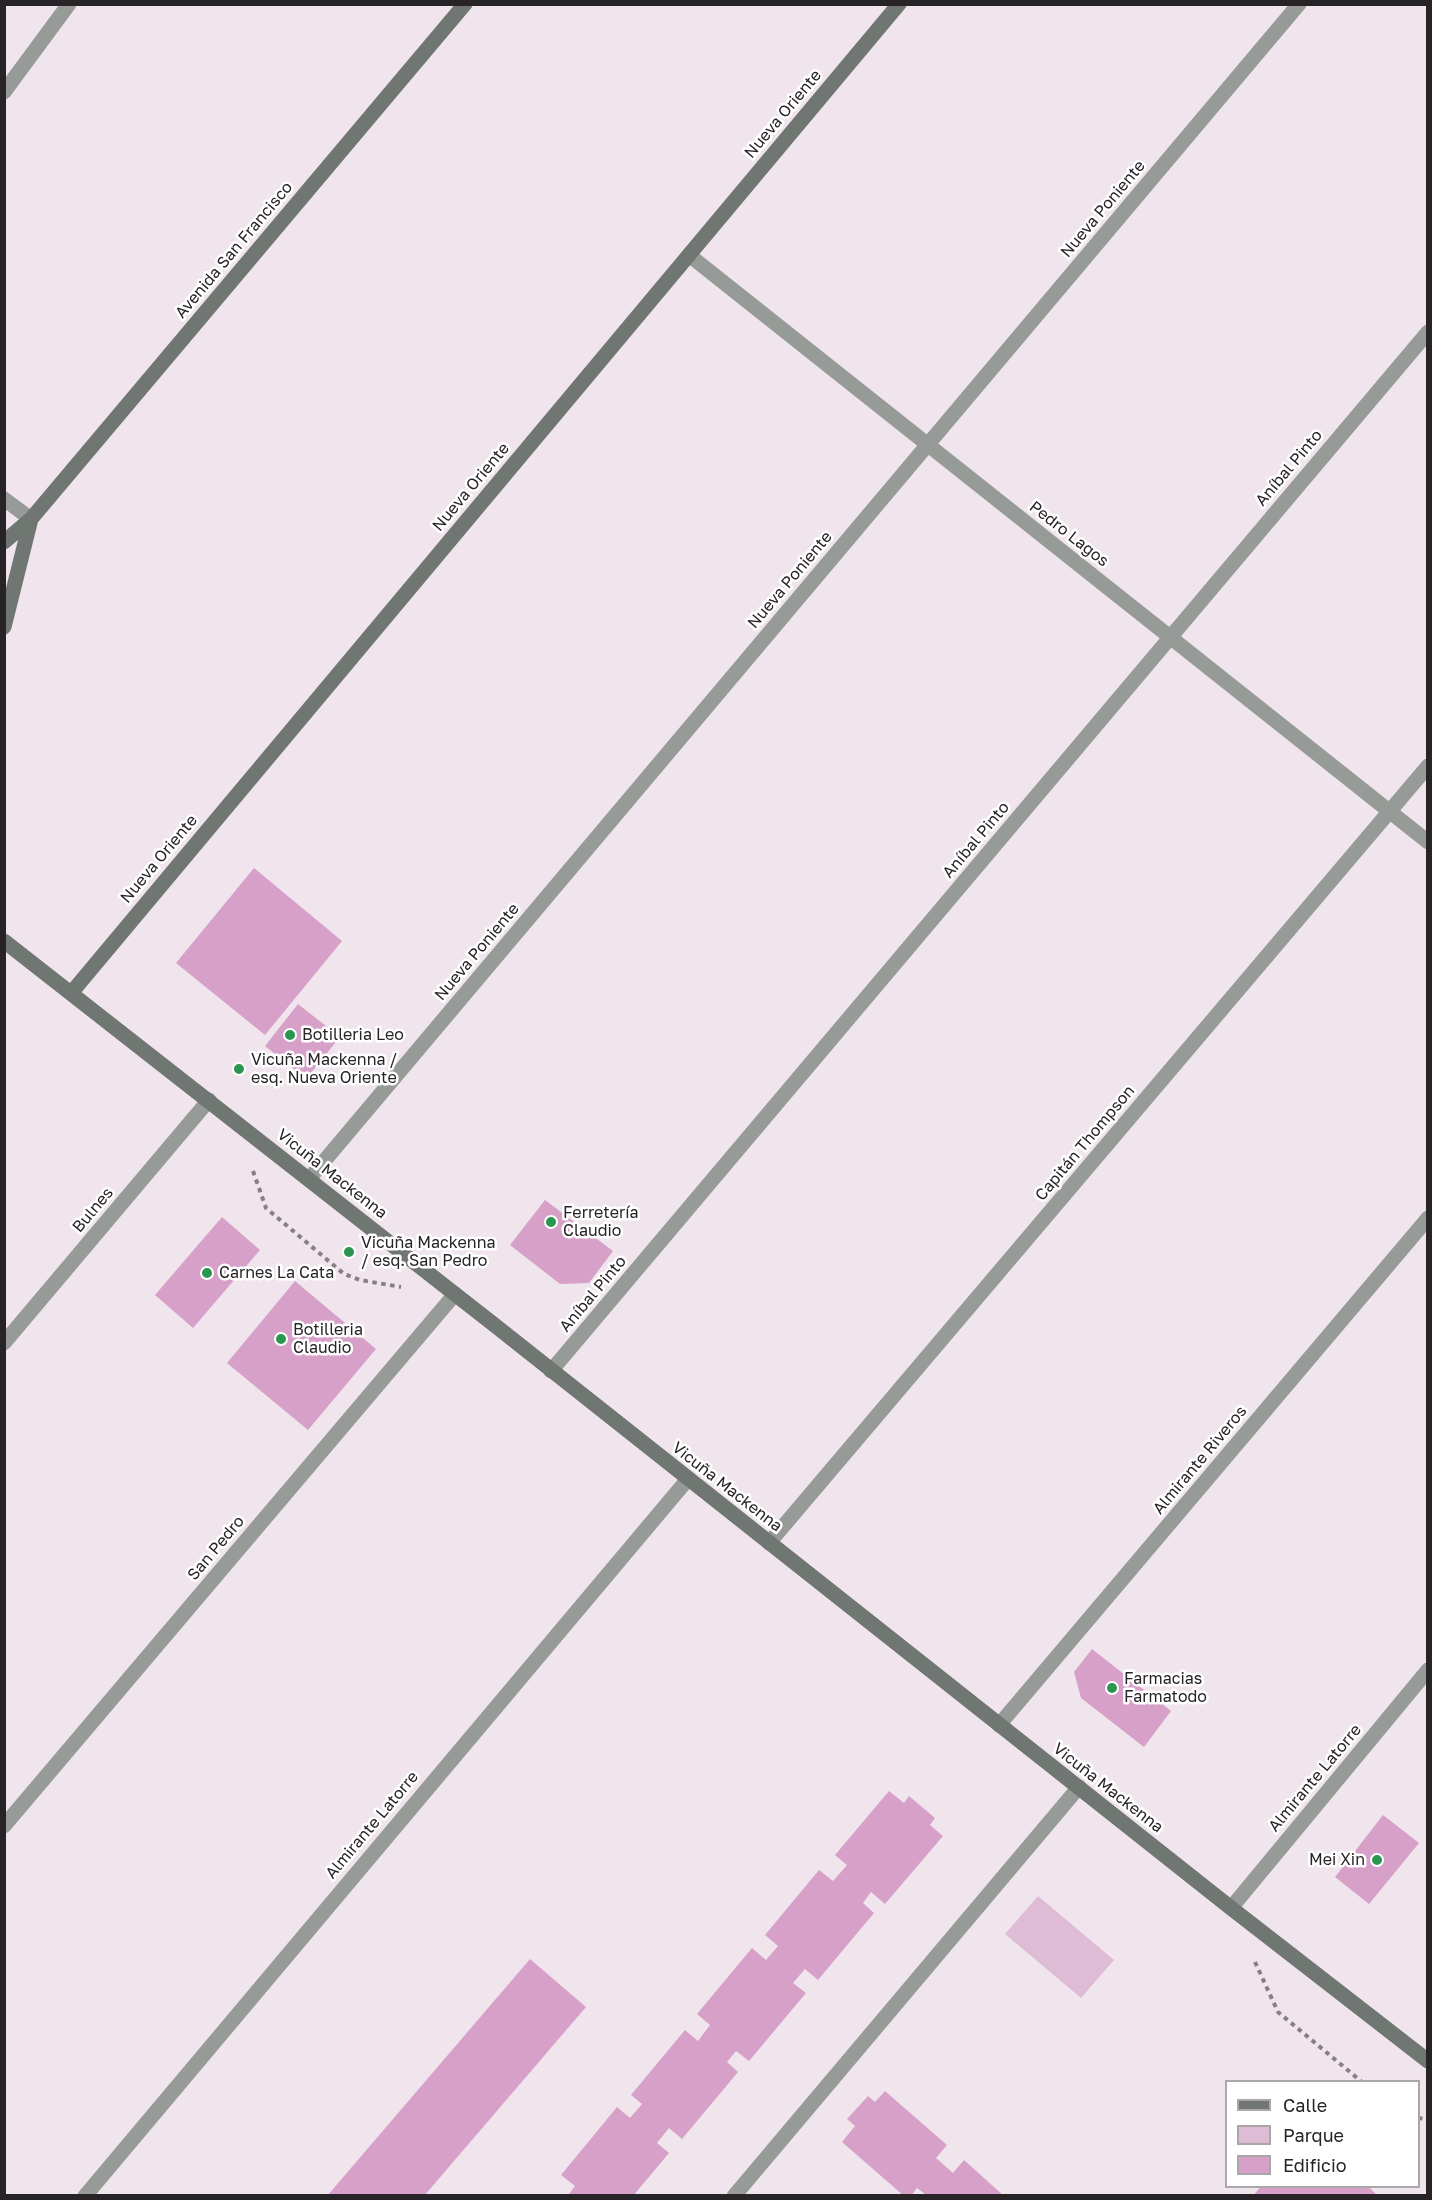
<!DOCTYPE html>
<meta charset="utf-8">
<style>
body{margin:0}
#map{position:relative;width:1432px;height:2200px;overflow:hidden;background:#f0e5ed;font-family:"Golos Text",sans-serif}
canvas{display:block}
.frame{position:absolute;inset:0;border:6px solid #272326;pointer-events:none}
.legend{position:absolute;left:1225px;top:2080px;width:195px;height:108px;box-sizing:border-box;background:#fff;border:2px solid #a9a7a8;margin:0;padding:8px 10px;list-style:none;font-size:18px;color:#272326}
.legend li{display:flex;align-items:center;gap:12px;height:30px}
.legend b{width:30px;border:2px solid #a9a7a8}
</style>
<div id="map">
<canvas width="1432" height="2200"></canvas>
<div class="frame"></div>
<ul class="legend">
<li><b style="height:8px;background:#707671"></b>Calle</li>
<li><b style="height:16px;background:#dfbcd6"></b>Parque</li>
<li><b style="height:16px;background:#d6a0c9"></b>Edificio</li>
</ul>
</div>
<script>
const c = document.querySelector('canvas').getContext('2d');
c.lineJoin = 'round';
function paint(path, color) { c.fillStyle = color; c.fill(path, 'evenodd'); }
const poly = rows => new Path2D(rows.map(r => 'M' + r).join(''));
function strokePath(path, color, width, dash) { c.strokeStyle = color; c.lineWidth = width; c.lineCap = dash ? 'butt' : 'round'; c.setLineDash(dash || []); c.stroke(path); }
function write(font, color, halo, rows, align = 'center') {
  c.font = font + ' "Golos Text",sans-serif'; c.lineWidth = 5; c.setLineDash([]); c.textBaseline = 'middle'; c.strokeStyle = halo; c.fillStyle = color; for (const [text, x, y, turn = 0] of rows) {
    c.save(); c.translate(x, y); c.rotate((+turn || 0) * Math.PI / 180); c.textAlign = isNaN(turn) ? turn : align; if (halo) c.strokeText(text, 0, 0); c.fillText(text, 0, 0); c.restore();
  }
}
const green = poly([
 [1038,1896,1114,1960,1081,1998,1005,1934]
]);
const building = poly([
 [254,868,342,941,265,1035,176,963],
 [298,1004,340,1037,306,1079,265,1046],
 [545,1200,613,1251,589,1283,560,1284,510,1245],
 [222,1217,260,1250,193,1328,155,1295],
 [295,1281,376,1349,308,1430,227,1363],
 [1092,1649,1171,1711,1144,1747,1081,1698,1074,1672],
 [889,1791,904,1803,909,1796,935,1818,930,1825,943,1836,885,1904,871,1892,863,1903,874,1913,818,1980,805,1969,793,1983,806,1993,749,2061,736,2051,727,2062,738,2072,682,2139,669,2128,657,2143,669,2153,633,2196,571,2196,569,2194,575,2186,561,2175,617,2107,630,2118,642,2104,631,2095,685,2030,698,2041,710,2025,697,2014,752,1948,766,1960,778,1946,765,1935,819,1870,833,1881,847,1865,835,1855],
 [1383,1815,1419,1843,1369,1904,1335,1877],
 [530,1959,586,2007,424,2196,327,2196],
 [885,2091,947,2145,936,2158,953,2173,964,2160,1004,2196,923,2196,925,2194,917,2188,911,2196,904,2196,842,2142,855,2126,847,2119,868,2096,875,2102],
 [1261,2186,1368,2186,1378,2196,1253,2196]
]);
const path = poly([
 [253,1171,266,1208,344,1274,360,1280,401,1287],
 [1255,1962,1278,2012,1362,2082],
 [1418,2118,1428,2119]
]);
const lane = poly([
 [734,2196,1079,1787]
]);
const street = poly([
 [4,92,69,4],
 [689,255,1428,842],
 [4,499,31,519],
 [309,1179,1299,4],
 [4,1343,209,1100],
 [551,1371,1428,332],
 [769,1543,1428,766],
 [999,1725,1428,1218],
 [4,1826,455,1294],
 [1231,1908,1428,1670],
 [85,2196,688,1479]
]);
const secondary = poly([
 [4,542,31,519,465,4],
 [4,627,31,519],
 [4,941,497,1327,1231,1908,1428,2061],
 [72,992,899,4]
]);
const markers = [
 [290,1035,6,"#2a964f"],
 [239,1069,6,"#2a964f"],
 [551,1222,6,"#2a964f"],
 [349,1252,6,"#2a964f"],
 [207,1273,6,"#2a964f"],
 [281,1339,6,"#2a964f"],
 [1112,1688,6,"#2a964f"],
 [1377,1860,6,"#2a964f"]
];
const streetNames = [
 ["Nueva Oriente",783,114,-50],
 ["Nueva Poniente",1103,209,-50],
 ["Avenida San Francisco",234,250,-50],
 ["Aníbal Pinto",1289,468,-50],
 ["Nueva Oriente",471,487,-50],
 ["Pedro Lagos",1069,534,38],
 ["Nueva Poniente",790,580,-50],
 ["Aníbal Pinto",976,840,-50],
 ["Nueva Oriente",159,859,-50],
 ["Nueva Poniente",477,952,-50],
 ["Capitán Thompson",1085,1143,-50],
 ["Vicuña Mackenna",332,1174,38],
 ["Bulnes",93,1210,-50],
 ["Aníbal Pinto",593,1294,-50],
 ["Almirante Riveros",1200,1460,-50],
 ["Vicuña Mackenna",727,1487,38],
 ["San Pedro",216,1548,-50],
 ["Almirante Latorre",1315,1778,-50],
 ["Vicuña Mackenna",1108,1788,38],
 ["Almirante Latorre",372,1825,-50]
];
const poiNames = [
 ["Botilleria Leo",302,1035],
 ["Vicuña Mackenna /",251,1060],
 ["esq. Nueva Oriente",251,1078],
 ["Ferretería",563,1213],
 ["Claudio",563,1231],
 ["Vicuña Mackenna",361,1243],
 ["/ esq. San Pedro",361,1261],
 ["Carnes La Cata",219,1273],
 ["Botilleria",293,1330],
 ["Claudio",293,1348],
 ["Farmacias",1124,1679],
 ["Farmatodo",1124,1697],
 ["Mei Xin",1365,1860,"right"]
];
paint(green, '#dfbcd6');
paint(building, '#d6a0c9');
strokePath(path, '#867f84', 4, [4.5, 4.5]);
strokePath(lane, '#979b98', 15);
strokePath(street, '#979b98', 15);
strokePath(secondary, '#707671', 15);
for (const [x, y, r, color] of markers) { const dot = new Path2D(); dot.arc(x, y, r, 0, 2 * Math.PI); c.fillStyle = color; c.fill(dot); strokePath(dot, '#fff', 2); }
write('16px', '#272326', '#fff', streetNames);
write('16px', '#272326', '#fff', poiNames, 'left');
</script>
